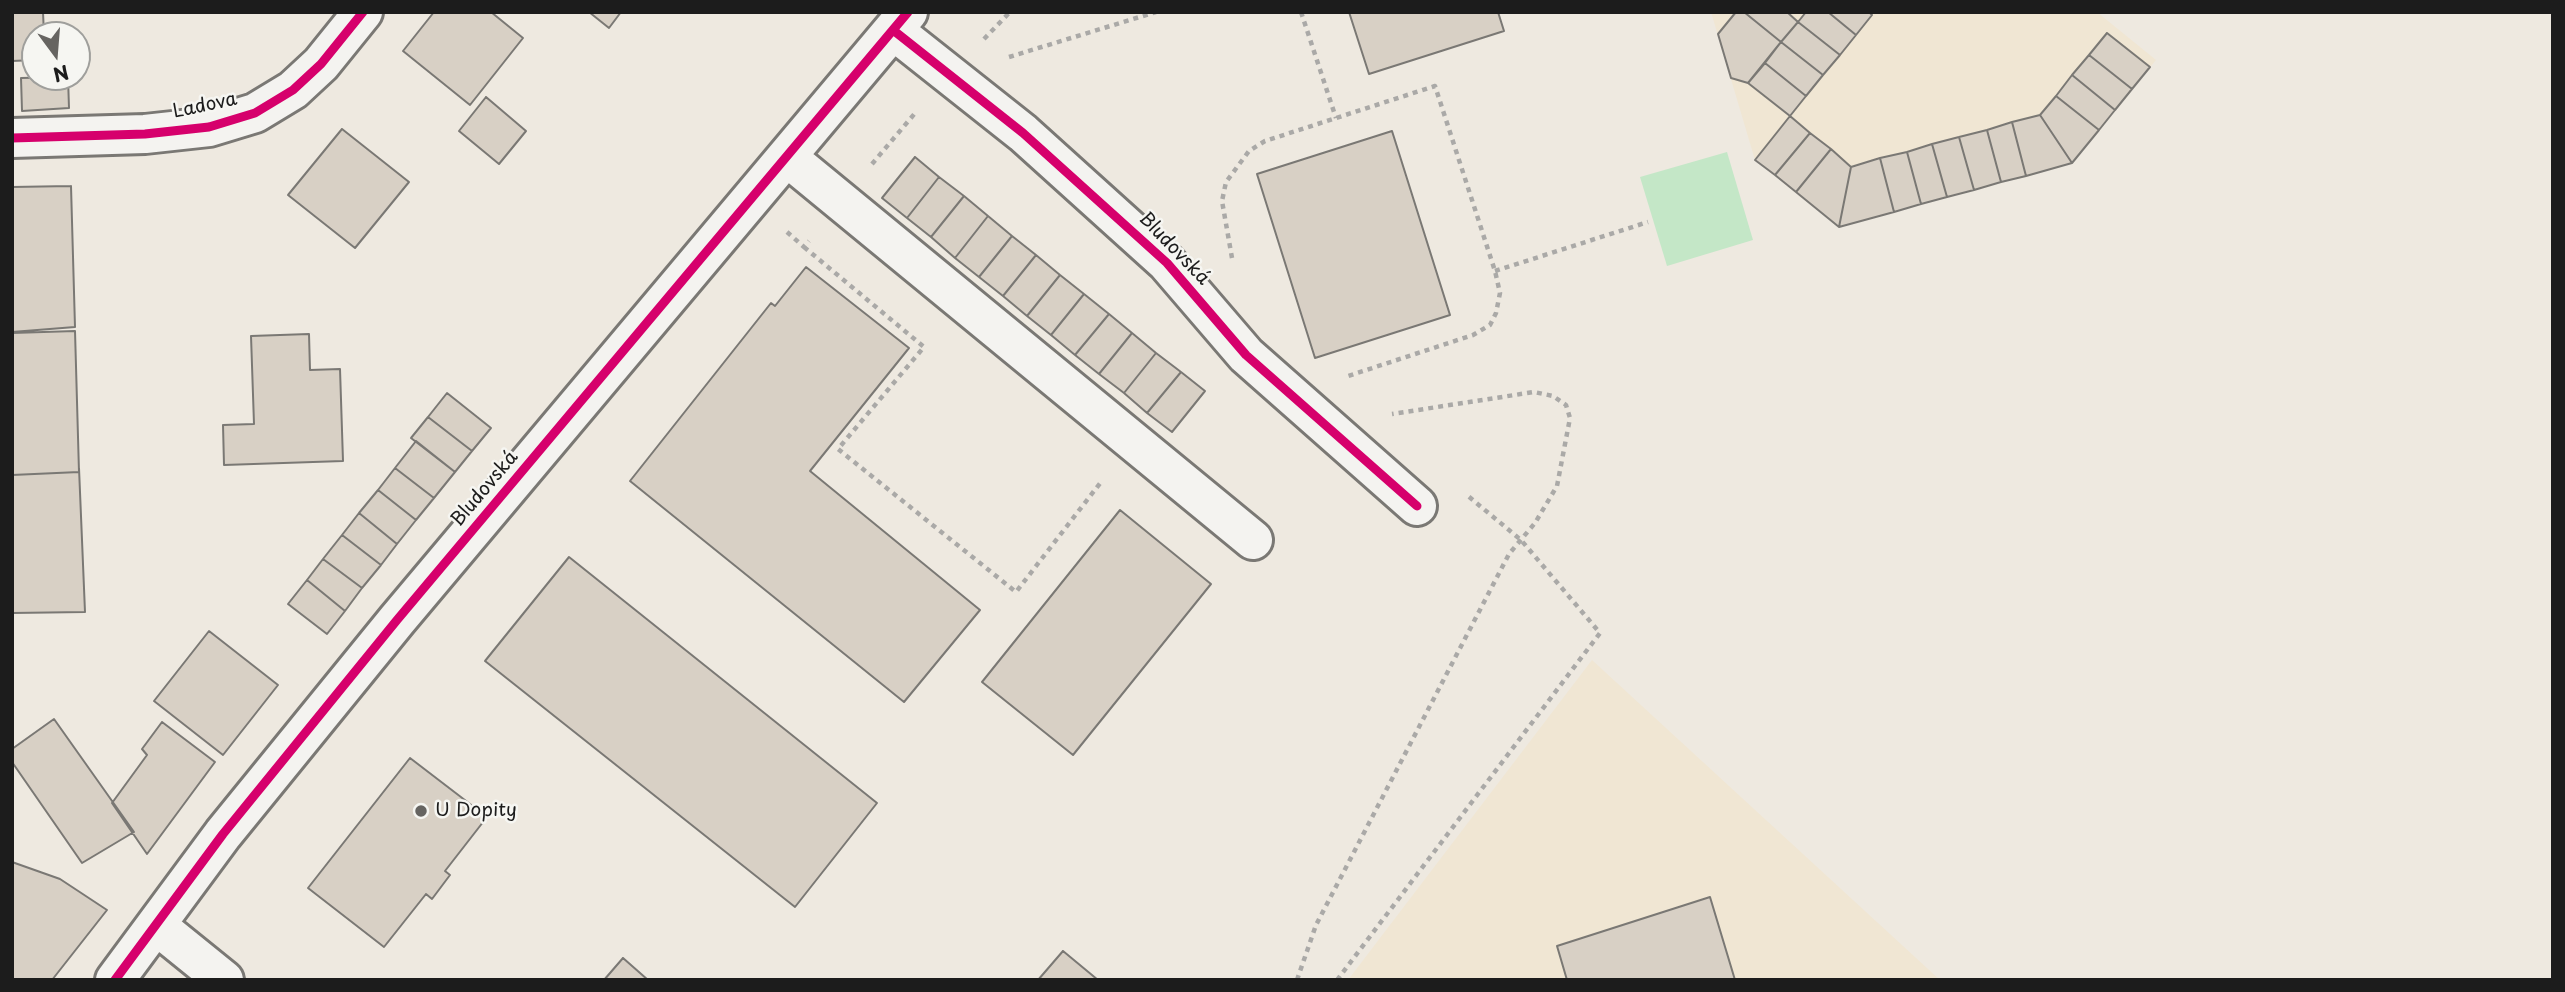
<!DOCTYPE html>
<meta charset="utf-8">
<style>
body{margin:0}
#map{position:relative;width:2565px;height:992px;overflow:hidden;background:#eee9e0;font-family:"Playpen Sans",sans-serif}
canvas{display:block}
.frame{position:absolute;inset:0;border:14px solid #1c1c1c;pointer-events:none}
.north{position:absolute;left:21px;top:21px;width:70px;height:70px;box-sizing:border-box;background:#f6f6f2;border:2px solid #9f9f9c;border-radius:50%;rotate:164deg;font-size:19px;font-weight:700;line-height:28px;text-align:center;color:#1c1c1c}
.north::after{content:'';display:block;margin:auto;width:24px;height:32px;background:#666461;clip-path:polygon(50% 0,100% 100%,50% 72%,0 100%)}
</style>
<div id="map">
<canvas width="2565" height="992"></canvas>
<div class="frame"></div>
<div class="north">N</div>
</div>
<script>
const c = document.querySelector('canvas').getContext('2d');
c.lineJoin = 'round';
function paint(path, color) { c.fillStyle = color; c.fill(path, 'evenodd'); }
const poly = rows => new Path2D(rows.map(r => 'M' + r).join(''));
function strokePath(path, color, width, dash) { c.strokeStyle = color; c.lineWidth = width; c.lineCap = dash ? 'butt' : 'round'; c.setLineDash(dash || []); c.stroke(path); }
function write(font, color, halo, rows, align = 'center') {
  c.font = font + ' "Playpen Sans",sans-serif'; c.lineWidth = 5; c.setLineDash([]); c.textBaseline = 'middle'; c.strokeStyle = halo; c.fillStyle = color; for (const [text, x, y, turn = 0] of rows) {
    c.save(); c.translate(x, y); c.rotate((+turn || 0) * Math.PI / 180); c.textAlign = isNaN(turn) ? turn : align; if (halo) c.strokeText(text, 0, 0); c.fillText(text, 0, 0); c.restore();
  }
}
const built = poly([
 [1711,12,2097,12,2156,60,2072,163,1839,227,1755,160],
 [1592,660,1940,980,1348,980]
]);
const green = poly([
 [1727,152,1753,240,1667,266,1640,177]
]);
const building = poly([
 [12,12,43,12,44,35,35,35,35,60,12,61,12,12],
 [434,12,491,12,523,38,470,105,403,51,434,12],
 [589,12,621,12,609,28,589,12],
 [1349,12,1498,12,1504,31,1369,74,1349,12],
 [1736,12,1744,12,1781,42,1748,83,1731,78,1718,34,1736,12],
 [1744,12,1787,12,1798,22,1781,42,1744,12],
 [1806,12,1828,12,1856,35,1840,55,1798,22,1806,12],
 [1828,12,1869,12,1872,15,1856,35,1828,12],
 [1798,22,1840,55,1823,75,1781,42,1798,22],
 [2107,33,2150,67,2132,89,2089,55,2107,33],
 [1781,42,1823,75,1806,96,1765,63,1781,42],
 [2089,55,2132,89,2115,110,2072,75,2089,55],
 [1765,63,1806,96,1790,116,1748,83,1765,63],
 [2072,75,2115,110,2099,130,2056,96,2072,75],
 [68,77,69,108,22,111,21,78,68,77],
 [2056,96,2099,130,2072,163,2040,115,2056,96],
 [486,97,526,131,499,164,459,131,486,97],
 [2040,115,2072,163,2026,176,2012,122,2040,115],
 [1790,116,1810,133,1775,175,1755,160,1790,116],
 [2012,122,2026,176,2001,182,1987,130,2012,122],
 [342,129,409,182,355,248,288,195,342,129],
 [1987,130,2001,182,1974,190,1959,137,1987,130],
 [1392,131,1450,315,1315,358,1257,174,1392,131],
 [1810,133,1831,149,1796,192,1775,175,1810,133],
 [1959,137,1974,190,1947,197,1932,144,1959,137],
 [1932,144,1947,197,1921,204,1907,152,1932,144],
 [1831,149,1851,167,1839,227,1796,192,1831,149],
 [1907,152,1921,204,1894,212,1880,158,1907,152],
 [915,157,939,177,907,218,882,198,915,157],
 [1880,158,1894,212,1839,227,1851,167,1880,158],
 [939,177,964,196,931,237,907,218,939,177],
 [71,186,75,327,12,332,12,187,71,186],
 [964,196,988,216,955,258,931,237,964,196],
 [988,216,1012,236,979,277,955,258,988,216],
 [1012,236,1036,255,1003,296,979,277,1012,236],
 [1036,255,1060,275,1027,316,1003,296,1036,255],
 [806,267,909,348,810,471,980,610,904,702,630,481,771,303,775,306,806,267],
 [1060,275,1084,294,1051,335,1027,316,1060,275],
 [1084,294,1109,314,1075,355,1051,335,1084,294],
 [1109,314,1132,333,1099,374,1075,355,1109,314],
 [75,331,79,472,12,475,12,333,75,331],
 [1132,333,1156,353,1124,393,1099,374,1132,333],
 [309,334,310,370,340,369,343,461,224,465,223,425,254,424,251,336,309,334],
 [1156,353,1181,372,1147,413,1124,393,1156,353],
 [1181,372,1205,391,1172,432,1147,413,1181,372],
 [447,393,491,428,472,451,428,417,447,393],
 [428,417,472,451,455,472,411,438,428,417],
 [416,441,455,472,434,498,395,468,416,441],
 [79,468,85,612,12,613,12,475,79,472,79,468],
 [395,468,434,498,416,520,378,490,395,468],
 [378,490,416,520,397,544,359,513,378,490],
 [1120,510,1211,584,1073,755,982,682,1120,510],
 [359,513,397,544,381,565,342,535,359,513],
 [342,535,381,565,362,588,323,559,342,535],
 [569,557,877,803,795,907,485,661,569,557],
 [323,559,362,588,345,611,307,580,323,559],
 [307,580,345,611,327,634,288,604,307,580],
 [209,631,278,685,223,755,154,701,209,631],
 [54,719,134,832,82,863,12,762,12,749,54,719],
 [162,722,215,762,147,854,112,803,147,755,142,749,162,722],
 [410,758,487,817,445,871,450,875,432,899,426,894,384,947,308,888,410,758],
 [12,862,60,879,107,910,52,980,12,980,12,862],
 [1710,897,1735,980,1567,980,1557,946,1710,897],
 [1063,951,1098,980,1038,980,1063,951],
 [623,958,648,980,604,980,623,958]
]);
const path = poly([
 [1301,12,1336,118],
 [984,39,1010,12],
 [1009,57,1156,12],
 [872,164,916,112],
 [787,232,804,247,809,241],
 [804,247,924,347,838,449,1016,592,1101,482],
 [1232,258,1222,201,1226,182,1249,151,1265,141,1435,86,1495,271,1500,293,1496,313,1490,325,1473,335,1348,376],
 [1495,271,1648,222],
 [1297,980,1316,925,1509,554,1535,523,1557,486,1570,418,1566,405,1553,396,1534,392,1392,414],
 [1337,980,1600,633,1521,540,1468,496]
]);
const minor = poly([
 [893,30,1023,133,1167,263,1246,355,1417,506],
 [12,138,145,134,209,127,255,113,293,90,321,64,363,12],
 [787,157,1253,540],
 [156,925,224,980],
 [115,980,223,834,397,620,908,12]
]);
const cycleway = poly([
 [893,30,1023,133,1167,263,1246,355,1417,506],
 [12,138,145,134,209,127,255,113,293,90,321,64,363,12],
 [115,980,223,834,397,620,908,12]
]);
const markers = [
 [421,811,7,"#666461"]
];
const streetNames = [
 ["Ladova",205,106,-12],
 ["Bludovská",1174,249,46],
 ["Bludovská",485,489,-50]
];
const poiNames = [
 ["U Dopity",435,811]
];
paint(built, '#f0e6d3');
paint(green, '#c4e7c7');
paint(building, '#d8d0c5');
strokePath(building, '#7a7874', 2);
strokePath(minor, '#7a7874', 44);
strokePath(path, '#aaa9a7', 4.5, [5, 5]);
strokePath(minor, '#f4f3f0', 38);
strokePath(cycleway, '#d6006c', 9);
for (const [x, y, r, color] of markers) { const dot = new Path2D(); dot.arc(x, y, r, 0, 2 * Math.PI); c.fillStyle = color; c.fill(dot); strokePath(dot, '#f6f6f2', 2.5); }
write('19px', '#1c1c1c', '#f6f6f2', streetNames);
write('19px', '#1c1c1c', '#f6f6f2', poiNames, 'left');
</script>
